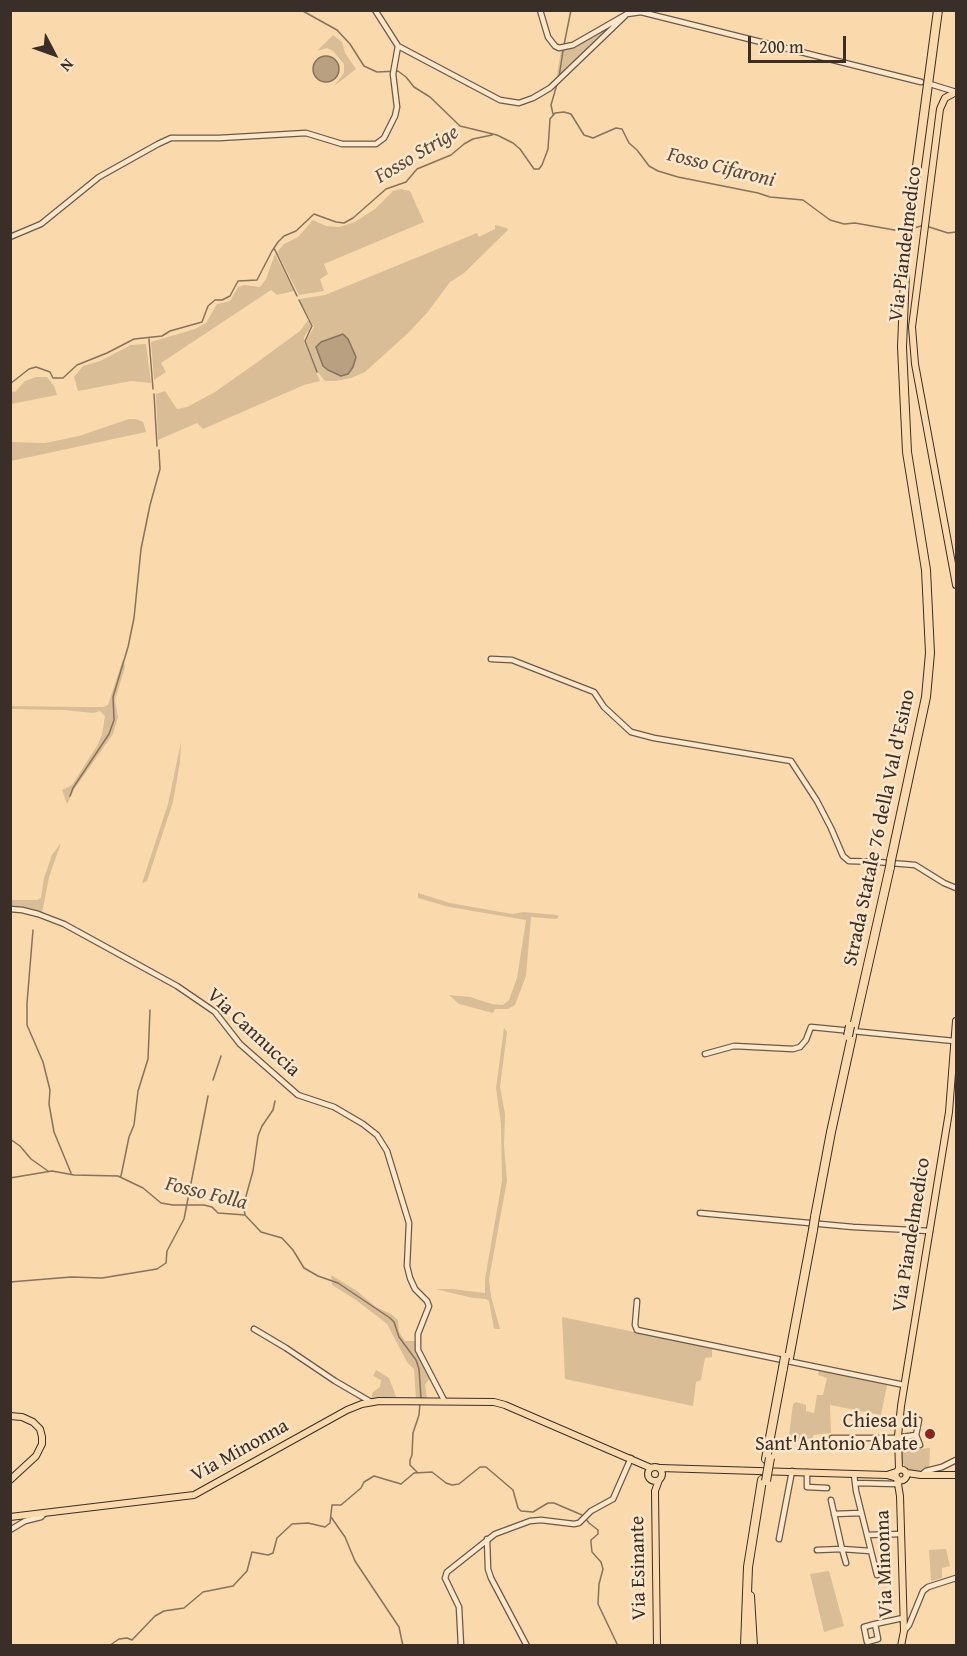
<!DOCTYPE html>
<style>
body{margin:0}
#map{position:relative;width:967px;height:1656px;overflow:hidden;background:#fadaad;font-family:"Gentium Book Plus",serif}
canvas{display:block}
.frame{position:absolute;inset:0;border:12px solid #3a2e28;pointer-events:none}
.north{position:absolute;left:24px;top:24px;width:60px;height:60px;-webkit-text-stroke:4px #fce7ca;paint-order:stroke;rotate:131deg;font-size:16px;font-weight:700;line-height:24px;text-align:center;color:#3a2e28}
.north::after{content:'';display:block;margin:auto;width:21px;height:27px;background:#3a2e28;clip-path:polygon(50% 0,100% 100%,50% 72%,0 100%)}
.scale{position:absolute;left:748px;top:36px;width:98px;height:27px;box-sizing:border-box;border:3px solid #3a2e28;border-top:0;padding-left:8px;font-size:18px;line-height:21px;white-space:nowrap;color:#3a2e28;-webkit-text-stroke:4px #fce7ca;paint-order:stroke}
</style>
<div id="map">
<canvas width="967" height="1656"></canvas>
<div class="frame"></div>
<div class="north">N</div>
<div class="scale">200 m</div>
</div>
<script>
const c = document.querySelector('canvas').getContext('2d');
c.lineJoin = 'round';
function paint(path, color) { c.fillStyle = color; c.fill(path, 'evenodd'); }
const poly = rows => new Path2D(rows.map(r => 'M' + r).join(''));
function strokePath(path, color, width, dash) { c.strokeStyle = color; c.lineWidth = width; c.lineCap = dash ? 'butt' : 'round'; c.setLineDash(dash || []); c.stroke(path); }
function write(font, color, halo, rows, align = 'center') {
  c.font = font + ' "Gentium Book Plus",serif'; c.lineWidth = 5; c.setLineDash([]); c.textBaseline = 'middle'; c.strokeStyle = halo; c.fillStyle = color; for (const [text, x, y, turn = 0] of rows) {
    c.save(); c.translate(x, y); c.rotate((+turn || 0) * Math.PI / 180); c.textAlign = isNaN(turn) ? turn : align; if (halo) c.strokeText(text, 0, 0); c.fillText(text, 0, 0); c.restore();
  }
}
const green = poly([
 [619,19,556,80,561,51,578,44],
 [333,35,342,42,345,53,356,69,334,86,344,73,344,64,333,51,327,48,317,51],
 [401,189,410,191,424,222,324,264,328,274,320,279,324,291,299,295,277,252,284,244,298,237,313,220,326,226,339,227,355,222,375,209,393,191],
 [495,225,507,228,508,230,464,273,450,282,427,313,407,334,365,372,351,378,336,381,325,381,317,371,306,341,314,327,299,299,325,295,477,233,479,237,495,229],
 [275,254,294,291,277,295,271,290,161,363,166,372,154,380,151,342,195,329,206,323,217,304,230,301,238,287,244,285,260,287,266,279],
 [308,320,311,327,304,337,304,342,320,381,304,385,203,429,197,423,158,440,156,394,165,391,177,409,187,407,215,392,259,361,300,331],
 [146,344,151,383,131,381,78,391,74,377,83,366,100,361,131,345],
 [36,377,47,377,54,386,57,395,11,404,11,391,15,392,25,381],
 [129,419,136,419,143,422,146,432,11,461,11,442,45,443,79,436],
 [123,659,125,667,115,700,118,717,113,734,75,788,67,804,62,790,72,785,97,746,102,735,105,716,100,711,93,713,64,710,11,709,11,706,82,707,103,707,108,705],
 [181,742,180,762,173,802,147,881,142,883,168,804],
 [61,843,49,877,42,913,25,908,11,907,10,900,37,900,41,898,44,878,52,855],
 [418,893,450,903,512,914,523,912,557,915,559,917,556,919,531,917,526,976,515,1005,508,1009,495,1009,493,1013,459,1004,449,995,470,997,492,1004,503,1005,509,1000,517,978,526,920,449,907,418,898],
 [504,1028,507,1032,500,1087,505,1114,504,1146,507,1181,489,1279,491,1296,500,1329,494,1329,489,1301,486,1299,473,1298,435,1289,452,1289,485,1293,485,1279,502,1181,501,1124,496,1088],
 [331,1275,357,1291,376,1307,391,1314,398,1320,399,1332,405,1341,415,1341,420,1359,430,1378,425,1385,427,1399,416,1398,414,1369,407,1362,387,1324,356,1300,332,1285],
 [562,1317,712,1348,712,1357,705,1358,701,1380,696,1382,693,1406,565,1379],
 [376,1370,389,1378,397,1399,371,1399,373,1392,380,1387,381,1380,373,1376],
 [819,1370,887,1385,881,1415,830,1405,831,1433,813,1435,813,1444,788,1443,793,1404,796,1402,806,1405,806,1411,814,1413,817,1395,823,1395,827,1378,818,1375],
 [901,1440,914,1440,918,1449,930,1448,929,1470,916,1471,907,1469,902,1463],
 [946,1549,950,1566,942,1568,942,1578,931,1581,929,1550],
 [829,1571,844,1626,824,1632,810,1574]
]);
const water = poly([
 '313 69a13 13 0 1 1 26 0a13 13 0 1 1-26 0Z',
 [343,334,348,339,356,357,353,367,348,374,341,376,328,370,323,366,316,347,321,342,343,334]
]);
const stream = poly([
 [301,10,337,30,350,44,364,66,377,72,398,71,406,77,414,87,430,97,460,126,497,135,513,143,520,149,534,169,539,169,542,165,548,149,550,119,555,113,564,112,571,114,584,135,593,138,616,128,622,129,629,143,637,150,649,166,658,171,678,177,758,193,770,197,803,200,830,220,844,224,855,223,900,231],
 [564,45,571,10],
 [559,77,563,51],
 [553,114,551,105,557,84],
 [926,226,948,233,956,232],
 [914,228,921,226],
 [274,248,297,296],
 [299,300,312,326,305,341,317,372],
 [149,339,153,389],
 [10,384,29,369,36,367,50,372,53,378,63,378,77,365,107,353,134,339,162,336,170,331,202,322,208,306,215,300,222,300,230,296,238,281,257,280,272,251,278,242,284,236,296,231,314,214,336,222,344,223,353,218,386,189,406,182,417,169,451,155,464,144,473,139,492,135],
 [154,394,157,446],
 [70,796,73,788,109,734,114,720,113,697,128,647,134,618,141,549,150,505,160,469,159,450],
 [33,930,27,1003,27,1025,43,1062,50,1090,49,1104,54,1132,71,1173],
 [213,1080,221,1056],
 [10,1139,20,1146,31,1159,48,1171],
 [121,1176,129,1137,134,1125,138,1091,148,1059,150,1010],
 [10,1178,52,1171,74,1175,118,1176,143,1188,161,1203,173,1205,204,1205,212,1207,218,1213,245,1215,261,1232,282,1238,293,1250,304,1268,318,1276,338,1283,390,1318,394,1322,399,1337,416,1360,419,1369,421,1398],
 [245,1214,243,1207,253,1171,258,1136,262,1126,273,1110,275,1101],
 [10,1282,71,1277,102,1278,157,1269,166,1263,167,1251,184,1219,208,1096],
 [417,1472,410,1465,410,1460,412,1455,413,1433,419,1415,420,1403],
 [331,1517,345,1537,355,1561,399,1627,403,1646],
 [586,1519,589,1523,598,1530,598,1534,591,1540,591,1543,592,1552,601,1562,603,1569,599,1584,598,1604,618,1646],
 [109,1646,119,1639,127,1638,132,1640,155,1616,164,1611,184,1608,203,1592,233,1586,247,1571,252,1552,268,1555,273,1553,277,1538,292,1524,308,1523,325,1527,330,1523,332,1505,341,1505,361,1488,364,1482,374,1476,401,1484,414,1473,432,1472,446,1483,452,1485,459,1484,480,1467,486,1467,513,1490,518,1508,521,1511,533,1512,548,1503,554,1503,582,1515]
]);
const minor = poly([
 [375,10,398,46,500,100,519,103,533,98,550,88,625,16],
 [540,10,548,37,555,46,559,48,573,45,627,14,641,12,921,82],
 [930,84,956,92],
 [10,237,41,224,99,177,158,144,171,138,219,138,306,133,342,144,376,144,384,138,395,116,397,107,393,74,398,46],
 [491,659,512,660,594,692,604,707,631,732,654,738,791,761,817,801,831,828,843,856,849,861,878,862,915,865,944,883,956,888],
 [10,909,22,910,38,914,64,924,177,986,215,1012,240,1044,298,1095,334,1107,363,1124,377,1135,387,1151,409,1223,407,1266,410,1278,415,1289,427,1301,429,1306,418,1334,418,1350,444,1400],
 [705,1054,734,1046,793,1049,800,1047,806,1040,811,1027,954,1041],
 [700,1213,853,1227,930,1231],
 [637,1301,635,1325,637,1330,904,1385],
 [254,1329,286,1348,335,1381,371,1402],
 [916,1435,919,1420],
 [832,1438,894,1438,916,1435,920,1445],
 [807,1472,807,1487,827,1488],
 [854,1474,856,1491,877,1575],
 [921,1475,926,1471,942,1467,956,1460],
 [855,1483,897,1484],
 [831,1500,842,1549,870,1551],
 [834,1514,861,1513],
 [10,1530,25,1521,41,1517,45,1513],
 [867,1535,901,1534],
 [487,1539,488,1569,491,1578,527,1646],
 [779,1539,792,1471],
 [817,1550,842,1549,846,1563],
 [875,1624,878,1639,867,1642,864,1627,875,1624,903,1618],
 [904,1631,909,1625,923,1591,928,1587,956,1578],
 [461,1646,459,1607,445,1578,447,1572,495,1534,530,1521,541,1520,574,1524,579,1523,591,1511,613,1499,631,1458]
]);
const major = poly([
 [956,92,945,98,940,109,912,327,915,364,956,585],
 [10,1416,22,1417,33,1422,40,1429,42,1437,42,1444,36,1456,10,1480],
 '648 1474a7 7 0 1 1 14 0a7 7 0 1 1-14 0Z',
 [660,1468,887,1475,896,1472],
 '895.5 1475a5.5 5.5 0 1 1 11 0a5.5 5.5 0 1 1-11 0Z',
 [899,1470,898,1436,901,1406,949,1112,956,1021],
 [907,1473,921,1475,956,1475],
 [887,1475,897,1478,900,1496,904,1631,901,1646],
 [10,1517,194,1495,347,1410,362,1404,379,1401,494,1402,505,1405,651,1468],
 [657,1646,655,1491,659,1480]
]);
const highway = poly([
 [891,860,926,697,930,653,926,570,907,452,902,347,906,248,938,10],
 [854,1027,890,867],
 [815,1217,831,1132,852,1036],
 [789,1358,813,1230],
 [766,1459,783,1368],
 [750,1596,753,1646],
 [745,1646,748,1567,762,1480]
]);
const highwayBridge = poly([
 [890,867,891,860],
 [848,1036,850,1026],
 [813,1230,815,1217],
 [783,1368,785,1357],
 [766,1481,770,1458]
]);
const markers = [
 [930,1434,6,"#8f2418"]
];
const streetNames = [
 ["Via Piandelmedico",906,244,-83],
 ["Strada Statale 76 della Val d'Esino",880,828,-78],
 ["Via Cannuccia",253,1033,43],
 ["Via Piandelmedico",912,1235,-81],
 ["Via Minonna",240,1451,-29],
 ["Via Minonna",885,1564,-92],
 ["Via Esinante",639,1568,-91]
];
const poiNames = [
 ["Chiesa di",918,1422],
 ["Sant'Antonio Abate",918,1445]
];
const waterNames = [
 ["Fosso Strige",417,155,-31],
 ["Fosso Cifaroni",721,168,14],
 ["Fosso Folla",206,1194,14]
];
paint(green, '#d9bd96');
paint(water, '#b9a080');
strokePath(water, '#86725d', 1.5);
strokePath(stream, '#86725d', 1.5);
strokePath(minor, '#6a5949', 7);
strokePath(major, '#3a2e28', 8);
strokePath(highway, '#3a2e28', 10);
strokePath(minor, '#fce7ca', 4.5);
strokePath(major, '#fadaad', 6);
strokePath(highway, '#fadaad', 8);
strokePath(highwayBridge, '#3a2e28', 10, []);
strokePath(highwayBridge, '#fadaad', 8);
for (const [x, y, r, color] of markers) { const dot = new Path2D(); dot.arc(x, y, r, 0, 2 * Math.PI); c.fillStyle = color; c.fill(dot); strokePath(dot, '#fce7ca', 2); }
write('20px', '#3a2e28', '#fce7ca', streetNames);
write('20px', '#3a2e28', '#fce7ca', poiNames, 'right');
write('italic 21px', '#5a4a3e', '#fce7ca', waterNames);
</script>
